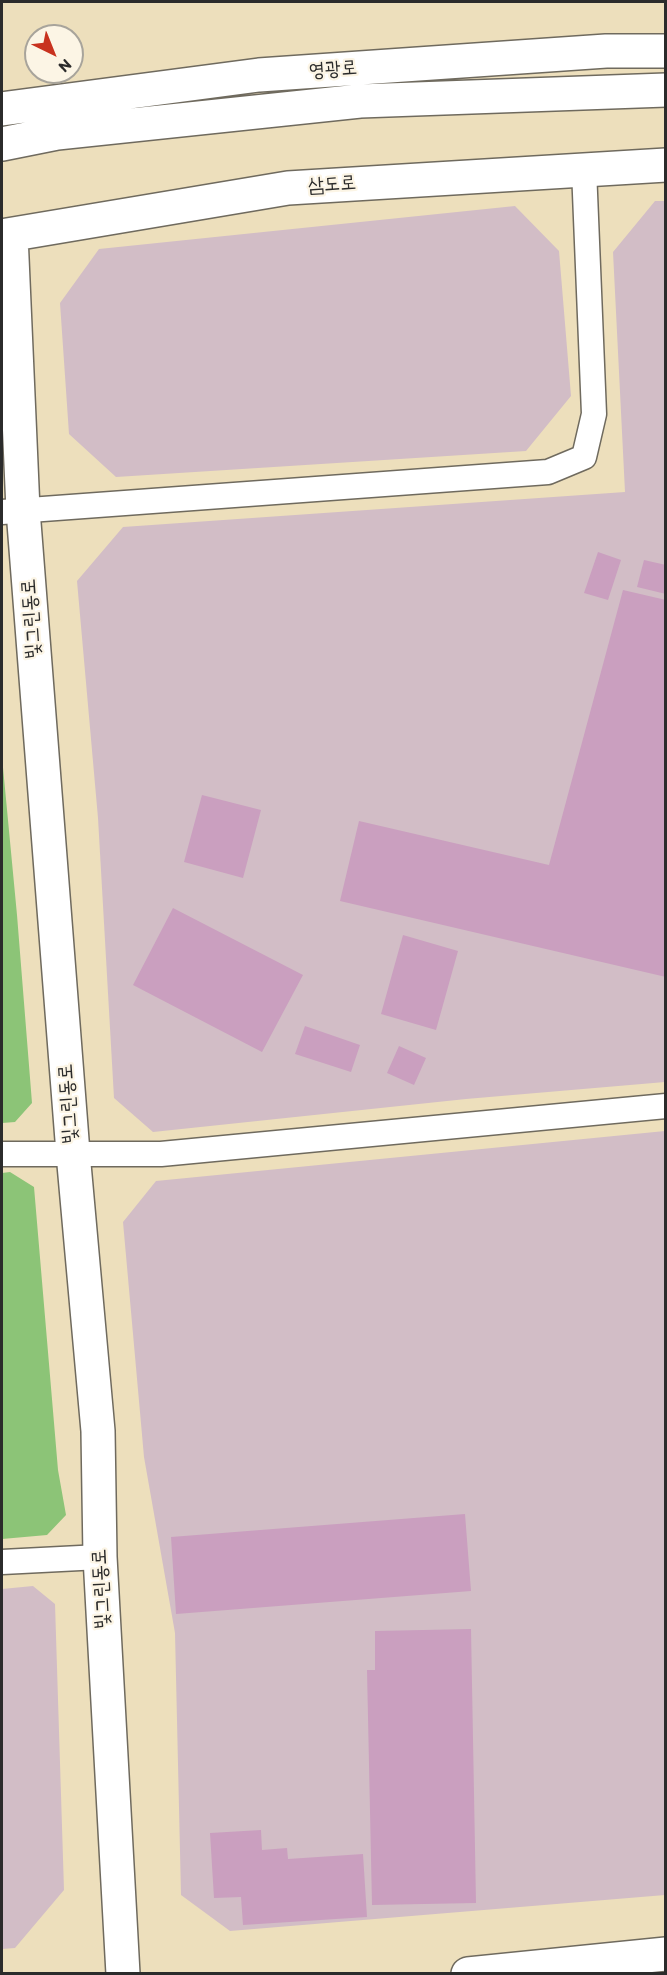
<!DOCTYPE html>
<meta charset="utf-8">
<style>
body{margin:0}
#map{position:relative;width:667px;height:1975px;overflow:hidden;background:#eddfbc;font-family:Itim,sans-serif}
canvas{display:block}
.frame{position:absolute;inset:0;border:3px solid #2b2b2b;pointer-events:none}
.north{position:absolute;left:24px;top:24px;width:60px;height:60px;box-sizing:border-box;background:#fcf5e5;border:2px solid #a8a49b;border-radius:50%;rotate:137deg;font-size:16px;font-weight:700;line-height:24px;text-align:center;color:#2b2b2b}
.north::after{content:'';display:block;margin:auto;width:21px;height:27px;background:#c8321e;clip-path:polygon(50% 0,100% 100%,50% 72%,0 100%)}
</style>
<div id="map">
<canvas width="667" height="1975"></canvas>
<div class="frame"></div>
<div class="north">N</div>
</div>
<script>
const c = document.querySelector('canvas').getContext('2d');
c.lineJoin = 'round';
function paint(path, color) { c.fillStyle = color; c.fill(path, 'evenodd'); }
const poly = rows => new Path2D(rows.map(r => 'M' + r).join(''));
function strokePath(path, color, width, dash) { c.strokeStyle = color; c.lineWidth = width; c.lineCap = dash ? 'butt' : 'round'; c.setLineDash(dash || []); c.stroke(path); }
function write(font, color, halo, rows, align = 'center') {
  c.font = font + ' Itim,"Poor Story",sans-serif'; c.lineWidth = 4.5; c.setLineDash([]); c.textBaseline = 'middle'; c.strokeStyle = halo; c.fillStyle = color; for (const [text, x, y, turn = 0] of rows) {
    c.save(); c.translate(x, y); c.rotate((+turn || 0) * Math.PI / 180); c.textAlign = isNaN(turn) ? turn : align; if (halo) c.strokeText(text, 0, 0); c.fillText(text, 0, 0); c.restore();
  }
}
const industrial = poly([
 [655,201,665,201,665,1082,466,1099,153,1132,114,1098,98,818,77,581,123,527,625,492,613,252],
 [515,206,559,251,571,396,526,451,116,477,69,434,60,303,99,249],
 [665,1131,665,1895,230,1931,181,1895,175,1633,144,1457,123,1222,156,1181],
 [33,1586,55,1604,64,1890,15,1948,2,1949,2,1589]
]);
const green = poly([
 [2,757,17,915,32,1103,15,1122,2,1123],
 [10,1172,34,1187,58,1470,66,1515,47,1535,2,1539,2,1173]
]);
const building = poly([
 [598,552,621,560,608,600,584,593],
 [644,560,666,565,666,594,637,587],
 [623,590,666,600,666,977,340,901,359,821,549,865],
 [202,795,261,810,243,878,184,862],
 [173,908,303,975,262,1052,133,985],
 [403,935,458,951,436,1030,381,1014],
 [305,1026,360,1045,351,1072,295,1054],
 [399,1046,426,1058,414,1085,387,1073],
 [465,1514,471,1591,176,1614,171,1537],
 [471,1629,476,1903,372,1905,367,1670,375,1670,375,1631],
 [261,1830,262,1850,287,1848,288,1859,363,1854,367,1917,243,1925,241,1897,214,1898,210,1833]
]);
const street = poly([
 [2,512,548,472,584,457,594,414,584,169],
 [2,1154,161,1154,666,1106],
 [2,1562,100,1557]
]);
const secondary = poly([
 [11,235,23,510,73,1153,98,1431,100,1557,123,1974],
 [2,236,288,188,666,165],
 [468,1974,666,1954]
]);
const primary = poly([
 [2,109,259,75,606,51,666,51],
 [2,144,57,133,360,101,666,90]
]);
const streetNames = [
 ["영광로",333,70,-4],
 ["삼도로",332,185,-4],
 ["빛그린동로",32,619,-94],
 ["빛그린동로",69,1104,-94],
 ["빛그린동로",102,1589,-93]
];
paint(industrial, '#d2bdc6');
paint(green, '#8cc477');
paint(building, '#ca9fbf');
strokePath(street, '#6f6a5e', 27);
strokePath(secondary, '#6f6a5e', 36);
strokePath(primary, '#6f6a5e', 36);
strokePath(street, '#fff', 24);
strokePath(secondary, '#fff', 33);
strokePath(primary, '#fff', 33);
write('20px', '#2b2b2b', '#fcf5e5', streetNames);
</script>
